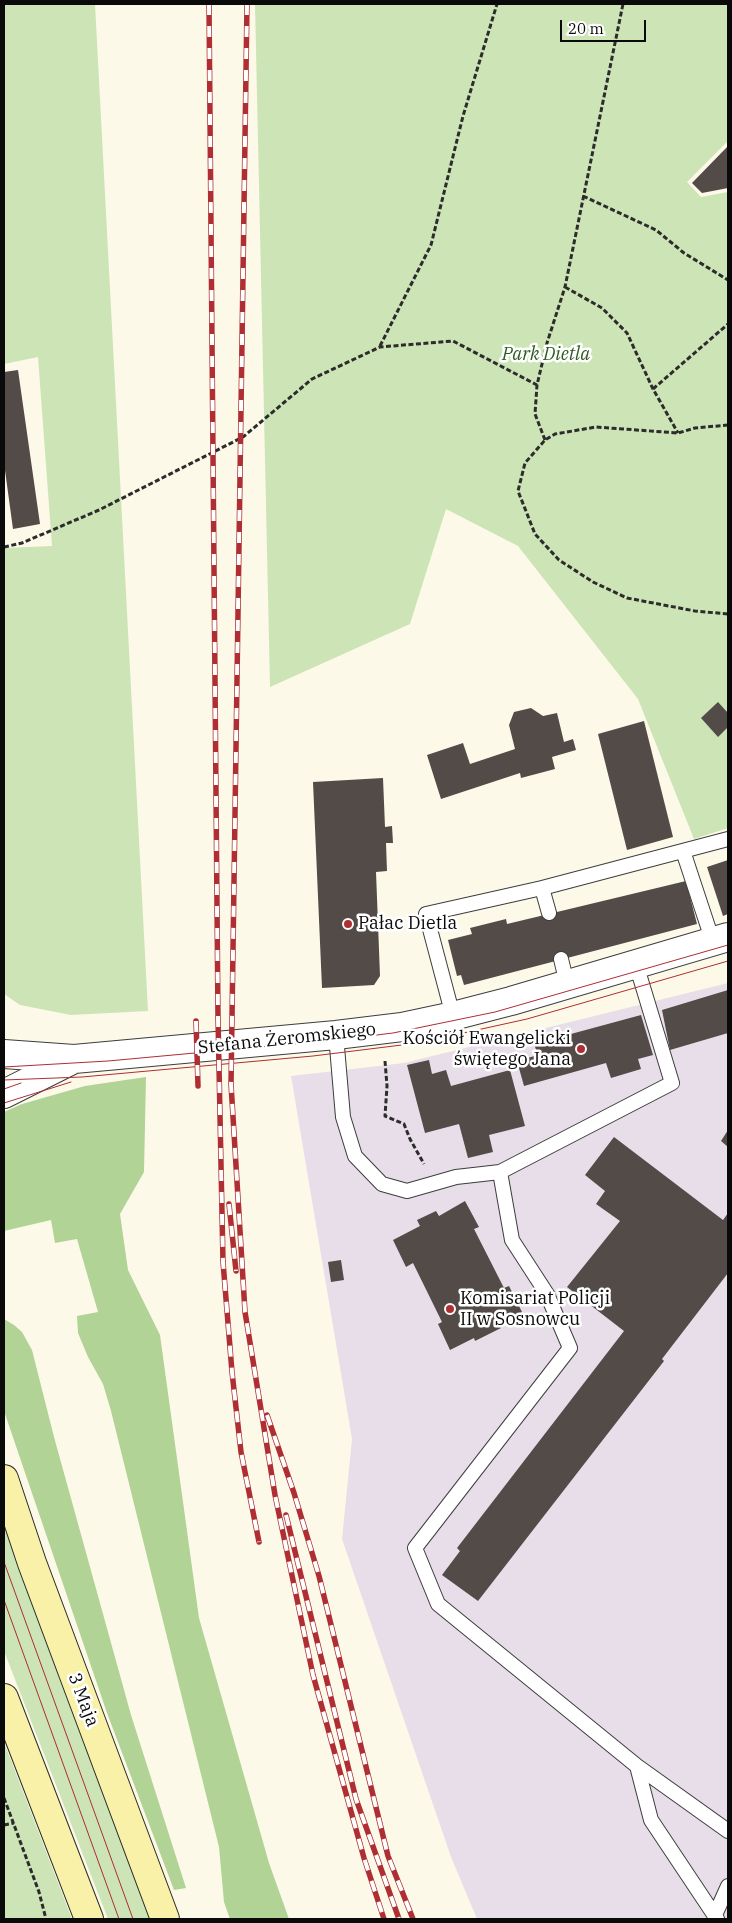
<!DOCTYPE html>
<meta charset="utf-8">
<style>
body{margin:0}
#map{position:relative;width:732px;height:1923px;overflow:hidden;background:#fdf9e9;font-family:"IBM Plex Serif",serif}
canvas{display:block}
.frame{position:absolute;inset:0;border:5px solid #0a0a0a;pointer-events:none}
.scale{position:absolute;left:560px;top:20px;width:86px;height:22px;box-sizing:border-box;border:2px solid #0a0a0a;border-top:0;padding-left:6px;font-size:15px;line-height:18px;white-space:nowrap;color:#0a0a0a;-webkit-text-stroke:4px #fff;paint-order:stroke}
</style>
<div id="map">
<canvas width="732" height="1923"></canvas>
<div class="frame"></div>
<div class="scale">20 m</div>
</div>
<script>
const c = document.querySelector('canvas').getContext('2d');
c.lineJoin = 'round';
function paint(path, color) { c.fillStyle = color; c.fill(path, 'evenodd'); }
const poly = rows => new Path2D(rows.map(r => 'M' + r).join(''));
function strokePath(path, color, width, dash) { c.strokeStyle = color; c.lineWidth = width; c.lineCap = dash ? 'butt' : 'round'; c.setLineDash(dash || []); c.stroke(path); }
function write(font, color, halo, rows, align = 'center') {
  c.font = font + ' "IBM Plex Serif",serif'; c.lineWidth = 5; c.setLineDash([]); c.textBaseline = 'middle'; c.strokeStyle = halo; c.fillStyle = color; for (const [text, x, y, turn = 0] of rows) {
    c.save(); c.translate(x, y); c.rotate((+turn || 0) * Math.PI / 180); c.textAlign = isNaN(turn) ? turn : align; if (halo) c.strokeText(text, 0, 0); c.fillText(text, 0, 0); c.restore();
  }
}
const industrial = poly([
 [728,983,728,1919,477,1919,451,1857,342,1539,352,1439,291,1076,404,1063]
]);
const green = poly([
 [4,4,95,4,148,1011,71,1015,20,1005,4,994,4,548,52,546,38,357,4,364],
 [255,4,728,4,728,141,687,182,701,197,728,192,728,828,694,839,638,699,518,546,446,509,410,624,270,687],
 [4,1524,67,1699,151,1919,108,1919,4,1651],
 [4,1742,72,1919,4,1919]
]);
const forest = poly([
 [146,1077,144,1172,120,1214,128,1270,160,1335,199,1618,269,1863,289,1919,230,1919,224,1902,219,1847,111,1411,103,1384,88,1357,78,1333,77,1316,98,1312,77,1239,55,1243,51,1220,4,1231,4,1112,22,1104,85,1086],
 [4,1319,14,1325,22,1332,32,1350,54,1437,131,1715,186,1888,174,1890,107,1713,4,1411]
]);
const building = poly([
 [728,146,728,188,702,193,692,183],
 [18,370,40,524,13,529,4,463,4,372],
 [718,702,728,713,728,727,718,737,701,718],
 [531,708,543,716,557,713,564,742,573,739,576,750,552,757,555,769,521,778,520,773,441,799,427,755,463,743,470,764,515,749,509,725,514,712],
 [644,721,673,837,627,850,598,734],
 [383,778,385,827,392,826,393,843,386,843,387,871,376,872,380,976,374,985,322,988,313,782],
 [728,860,728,914,723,916,707,867],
 [686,881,697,924,464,985,461,975,457,976,448,940,472,934,470,928,506,919,507,924],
 [728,990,728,1033,670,1050,662,1010],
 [641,1015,653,1055,638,1059,641,1069,611,1078,606,1063,524,1086,517,1061,538,1055,534,1044],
 [429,1060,432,1074,446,1070,451,1086,510,1070,525,1126,489,1135,493,1152,468,1158,459,1124,425,1133,407,1065],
 [728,1130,728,1147,721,1141],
 [614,1137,723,1220,728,1213,728,1273,662,1359,664,1361,478,1601,442,1575,460,1551,457,1548,624,1331,567,1287,620,1221,596,1204,605,1191,585,1175],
 [465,1201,479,1227,474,1229,504,1288,509,1286,522,1312,498,1324,501,1328,475,1341,474,1338,450,1350,438,1324,442,1322,413,1263,406,1267,393,1240,420,1226,417,1220,436,1211,439,1216],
 [341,1260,344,1280,331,1282,328,1262]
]);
const path = poly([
 [583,196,656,230,684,253,728,280],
 [565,287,602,308,627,333,653,389,678,433],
 [380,346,431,245,463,116,497,4],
 [653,389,728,324],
 [728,425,695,428,678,433,596,427,555,434,545,440,525,463,518,491,535,534,559,560,593,582,627,598,695,611,728,614],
 [545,440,535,414,537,385,547,343,565,287,623,4],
 [4,547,22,543,99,510,243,437,312,379,380,347,453,341,537,385],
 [385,1061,387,1086,385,1116,404,1124,410,1139,424,1164],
 [4,1798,39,1892,46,1919],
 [4,1825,14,1823]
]);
const service = poly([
 [683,851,713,942],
 [542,888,549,913],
 [561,959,567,984],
 [453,1016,426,914,542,888,728,839],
 [336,1035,343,1117,355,1156,382,1184,407,1191,456,1177,500,1172,672,1083,636,964],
 [500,1172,512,1240,547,1294,570,1348,415,1548,438,1604,637,1766,728,1831],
 [637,1766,651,1820,717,1919],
 [715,1915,728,1886]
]);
const minor = poly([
 [4,1054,74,1059,336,1035,402,1027,449,1017,511,1001,728,937],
 [4,1094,74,1059]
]);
const secondary = poly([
 [4,1479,32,1563,165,1919],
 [4,1698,89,1919]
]);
const tram = poly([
 [4,1067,108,1061,336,1040,393,1033,495,1012,728,945],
 [4,1080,82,1077,313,1056,418,1043,527,1019,728,961],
 [4,1089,21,1083],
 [4,1103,71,1082],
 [4,1562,133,1919],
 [4,1600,119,1919]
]);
const rail = poly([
 [209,4,218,1018,223,1262,232,1372,241,1452,259,1542],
 [247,4,231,1084,245,1312,275,1495,313,1675,364,1858,384,1919],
 [196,1021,198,1086],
 [229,1204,236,1271],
 [267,1415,294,1493,319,1576,388,1856,413,1919],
 [286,1515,356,1799,399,1919]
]);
const markers = [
 [348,924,5,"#ae2e33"],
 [581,1049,5,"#ae2e33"],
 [450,1309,5,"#ae2e33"]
];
const parkNames = [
 ["Park Dietla",546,355]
];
const poiNames = [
 ["Pałac Dietla",358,924],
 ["Kościół Ewangelicki",571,1039,"right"],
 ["świętego Jana",571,1060,"right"],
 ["Komisariat Policji",460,1299],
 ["II w Sosnowcu",460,1320]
];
const streetNames = [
 ["Stefana Żeromskiego",287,1039,-6],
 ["3 Maja",83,1700,69]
];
paint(industrial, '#e8dee9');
paint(green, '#cde4b6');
paint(forest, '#b1d396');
paint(building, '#524b47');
strokePath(service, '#3d3d3d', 16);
strokePath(minor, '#3d3d3d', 30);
strokePath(secondary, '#2c2c2c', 30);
strokePath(path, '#2c2c2c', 3, [5, 2.5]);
strokePath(service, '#fff', 14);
strokePath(minor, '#fff', 28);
strokePath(secondary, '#f9f1a8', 28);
strokePath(tram, '#ae2e33', 1);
strokePath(rail, '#ae2e33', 5.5);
strokePath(rail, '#fff', 4, [11]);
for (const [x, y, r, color] of markers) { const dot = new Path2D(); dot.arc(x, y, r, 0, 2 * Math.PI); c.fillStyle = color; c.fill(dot); strokePath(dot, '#fff', 2); }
write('italic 18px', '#2c5b21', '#fff', parkNames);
write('18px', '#0a0a0a', '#fff', poiNames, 'left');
write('18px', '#0a0a0a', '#fff', streetNames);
</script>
